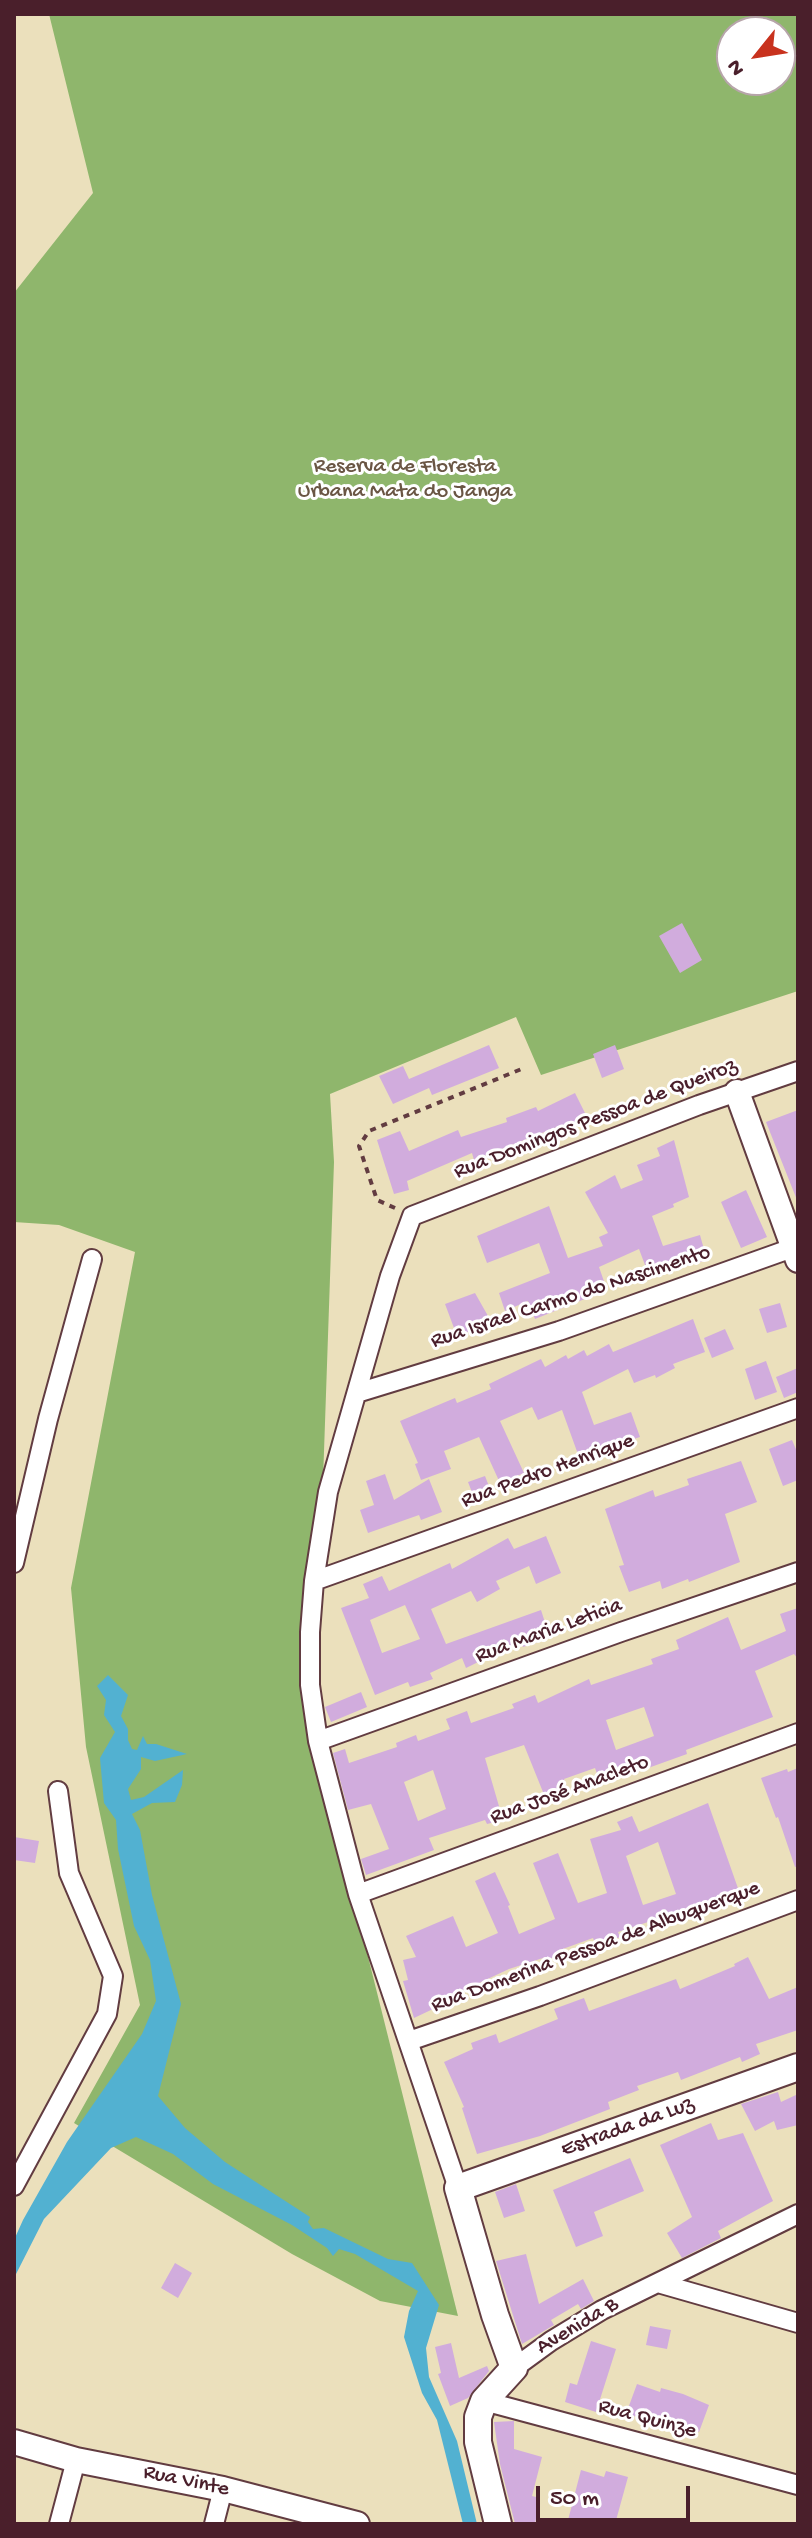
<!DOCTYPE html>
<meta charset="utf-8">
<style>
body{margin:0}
#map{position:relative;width:812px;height:2538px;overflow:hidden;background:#ebe0bc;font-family:"Gochi Hand",sans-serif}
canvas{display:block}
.frame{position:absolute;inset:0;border:16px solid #4a1f2b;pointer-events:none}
.north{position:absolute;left:716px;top:16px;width:80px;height:80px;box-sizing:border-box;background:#fff;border:2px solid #b7a5aa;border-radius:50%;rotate:240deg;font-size:22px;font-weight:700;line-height:32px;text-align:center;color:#4a1f2b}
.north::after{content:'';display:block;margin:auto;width:28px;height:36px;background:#c8321e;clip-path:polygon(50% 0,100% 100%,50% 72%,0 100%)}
.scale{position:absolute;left:536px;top:2486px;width:154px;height:36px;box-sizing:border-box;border:4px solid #4a1f2b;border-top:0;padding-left:10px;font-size:24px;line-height:28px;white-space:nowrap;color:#4a1f2b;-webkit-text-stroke:6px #fff;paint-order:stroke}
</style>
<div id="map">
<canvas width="812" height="2538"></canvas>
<div class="frame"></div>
<div class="north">N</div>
<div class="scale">50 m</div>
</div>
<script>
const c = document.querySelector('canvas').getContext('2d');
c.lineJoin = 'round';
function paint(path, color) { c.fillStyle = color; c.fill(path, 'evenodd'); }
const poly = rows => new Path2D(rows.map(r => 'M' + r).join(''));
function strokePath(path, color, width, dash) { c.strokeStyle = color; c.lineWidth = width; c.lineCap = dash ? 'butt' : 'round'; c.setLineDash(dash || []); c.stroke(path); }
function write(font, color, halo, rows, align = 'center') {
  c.font = font + ' "Gochi Hand",sans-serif'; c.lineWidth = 6; c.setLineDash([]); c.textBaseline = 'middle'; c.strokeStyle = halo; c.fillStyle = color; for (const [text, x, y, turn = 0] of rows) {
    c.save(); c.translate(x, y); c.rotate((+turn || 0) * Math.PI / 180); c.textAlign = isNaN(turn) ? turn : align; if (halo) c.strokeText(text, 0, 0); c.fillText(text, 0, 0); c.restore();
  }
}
const forest = poly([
 [49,14,798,14,798,991,541,1075,516,1017,330,1094,334,1162,314,1741,458,2316,380,2301,292,2254,74,2123,140,2005,86,1747,71,1588,135,1252,59,1225,14,1222,14,293,93,193],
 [732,32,780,32,780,80,732,80]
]);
const water = poly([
 [108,1675,128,1695,121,1716,128,1729,128,1740,132,1749,137,1750,143,1736,147,1744,156,1744,187,1754,155,1761,141,1757,141,1769,128,1789,131,1800,144,1797,183,1770,182,1785,175,1802,152,1803,132,1814,140,1830,152,1895,181,2004,158,2096,185,2128,225,2162,310,2217,308,2222,313,2229,324,2228,388,2259,412,2263,439,2305,426,2348,429,2377,457,2441,477,2524,463,2524,437,2420,422,2393,404,2337,409,2311,418,2291,355,2254,339,2249,333,2256,327,2248,292,2225,213,2184,173,2154,136,2137,111,2148,44,2219,14,2278,14,2240,23,2220,67,2142,142,2034,156,2001,150,1960,134,1926,118,1849,116,1820,104,1803,100,1758,115,1732,104,1715,106,1700,97,1686]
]);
const building = poly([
 [682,923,702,960,680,973,659,936],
 [489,1045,499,1068,432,1095,429,1088,393,1104,379,1076,403,1066,409,1079],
 [615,1045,624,1069,602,1078,593,1054],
 [575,1093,587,1117,558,1131,557,1127,474,1160,472,1153,407,1181,409,1190,394,1194,377,1140,400,1131,409,1151,458,1130,461,1137,507,1122,506,1118,536,1107,538,1111],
 [798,1110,798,1200,797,1200,766,1122],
 [674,1140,689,1197,673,1204,674,1207,652,1216,663,1246,700,1235,707,1260,679,1268,678,1263,648,1273,639,1249,599,1267,607,1290,535,1319,528,1301,505,1311,499,1293,550,1273,539,1243,487,1263,477,1236,549,1206,568,1258,603,1246,599,1237,608,1233,585,1192,615,1175,621,1189,643,1180,637,1165,660,1156,657,1148],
 [746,1190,767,1237,741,1248,721,1202],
 [475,1293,492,1323,457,1336,445,1304],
 [780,1303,787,1327,767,1333,759,1309],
 [693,1319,705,1352,673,1364,675,1368,656,1378,655,1375,634,1383,628,1369,582,1392,594,1425,631,1412,640,1437,579,1457,562,1410,538,1420,532,1407,500,1421,524,1473,500,1483,479,1437,444,1451,451,1469,421,1480,415,1464,418,1463,400,1421,455,1398,457,1403,491,1389,489,1384,541,1359,545,1367,566,1355,568,1359,584,1350,587,1356,609,1344,613,1352],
 [725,1329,734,1349,712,1358,704,1338],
 [766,1361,777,1392,755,1400,745,1369],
 [798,1368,798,1392,784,1398,776,1377],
 [792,1440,798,1454,798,1480,783,1486,769,1449],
 [741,1461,757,1502,725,1514,740,1562,689,1582,688,1579,662,1589,660,1581,629,1592,619,1566,624,1565,605,1509,653,1490,655,1497,689,1485,687,1479],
 [385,1474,394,1500,429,1479,442,1512,421,1520,419,1515,368,1533,360,1510,374,1505,366,1481],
 [485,1476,492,1494,475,1500,468,1482],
 [546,1536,561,1573,536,1584,529,1566,496,1581,500,1589,477,1602,471,1591,431,1609,446,1644,541,1610,550,1638,523,1647,521,1641,466,1668,462,1658,430,1673,433,1679,410,1687,408,1682,375,1695,341,1608,369,1598,363,1584,382,1576,389,1591,450,1563,452,1569,508,1538,514,1549],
 [405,1605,420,1639,382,1653,370,1620],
 [798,1608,798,1659,794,1654,755,1671,773,1717,686,1750,687,1754,601,1785,595,1768,564,1779,567,1788,545,1797,524,1745,485,1758,503,1820,487,1824,485,1820,429,1838,434,1850,366,1875,361,1859,389,1849,371,1804,348,1810,333,1753,345,1749,349,1763,397,1747,396,1743,416,1735,418,1741,450,1729,446,1719,467,1711,471,1723,514,1708,512,1704,535,1695,538,1703,589,1679,591,1685,653,1664,651,1659,679,1649,676,1640,728,1617,741,1650,786,1631,780,1614],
 [644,1707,654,1736,616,1750,606,1720],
 [433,1770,446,1809,418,1821,404,1782],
 [361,1692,367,1707,331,1722,325,1707],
 [798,1768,798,1866,795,1867,778,1817,776,1818,761,1778,787,1769,788,1772],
 [708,1803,740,1894,710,1905,711,1907,662,1924,660,1918,618,1932,620,1937,596,1946,593,1938,560,1950,562,1954,547,1960,546,1957,509,1969,432,2005,433,2009,414,2018,403,1981,408,1980,403,1960,416,1957,406,1936,453,1916,466,1947,498,1933,475,1881,495,1872,510,1905,508,1906,519,1934,555,1919,533,1863,558,1853,578,1903,607,1893,590,1839,621,1830,617,1822,632,1816,639,1832],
 [658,1842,676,1894,643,1905,626,1856],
 [14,1837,39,1841,35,1863,14,1860],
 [748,1957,769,1999,798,1987,798,2030,756,2044,760,2054,742,2062,740,2057,681,2080,678,2072,637,2086,639,2090,608,2102,610,2109,540,2136,477,2154,462,2108,464,2107,444,2062,473,2049,471,2043,496,2034,499,2043,558,2019,554,2009,584,1998,589,2011,676,1979,680,1989,735,1966,734,1964],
 [778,2092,781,2102,798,2094,798,2125,777,2130,774,2121,755,2131,741,2104],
 [711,2123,718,2140,743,2133,773,2201,718,2231,721,2238,682,2258,667,2233,692,2217,660,2145],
 [630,2158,644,2191,594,2212,603,2236,576,2247,553,2190],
 [516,2184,525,2211,504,2218,495,2192],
 [526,2254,539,2304,583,2279,594,2301,581,2309,578,2304,551,2320,554,2325,522,2344,496,2261],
 [175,2263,192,2273,178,2298,161,2288],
 [650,2326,671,2330,667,2349,646,2345],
 [591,2341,616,2349,596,2412,565,2402,570,2383,577,2385],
 [451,2343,459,2378,487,2366,489,2371,468,2398,450,2406,438,2374,441,2373,435,2347],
 [637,2384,660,2392,661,2388,683,2394,709,2405,699,2432,676,2423,675,2427,626,2414],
 [514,2421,514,2449,542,2457,532,2496,540,2498,535,2524,515,2524,500,2464,494,2422],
 [581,2470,604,2477,606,2471,628,2477,615,2524,567,2524]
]);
const path = poly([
 [395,1208,377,1200,359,1146,369,1131,524,1068]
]);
const minor = poly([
 [357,1393,559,1331,798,1246],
 [14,1563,48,1419,92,1259],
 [314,1581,798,1408],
 [318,1741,621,1632,798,1572],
 [358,1894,798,1733],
 [409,2041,540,1996,798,1900],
 [14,2186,107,2014,113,1976,69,1873,58,1791],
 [458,2188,358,1894,318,1741,310,1685,310,1632,314,1581,328,1492,390,1276,412,1216,699,1105,798,1071],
 [658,2283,798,2323],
 [514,2368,551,2341,602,2310,798,2214],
 [484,2401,798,2485],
 [59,2524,76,2460],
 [214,2524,223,2489]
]);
const tertiary = poly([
 [737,1092,798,1260],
 [14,2442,76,2460,223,2489,357,2524]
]);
const secondary = poly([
 [498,2524,478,2442,478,2417,484,2401,514,2368,495,2315,458,2188,798,2067]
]);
const parkNames = [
 ["Reserva de Floresta",405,468],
 ["Urbana Mata do Janga",405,493]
];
const streetNames = [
 ["Rua Domingos Pessoa de Queiroz",596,1120,-21],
 ["Rua Israel Carmo do Nascimento",571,1298,-18],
 ["Rua Pedro Henrique",548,1472,-20],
 ["Rua Maria Leticia",549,1632,-20],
 ["Rua José Anacleto",570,1791,-20],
 ["Rua Domerina Pessoa de Albuquerque",596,1948,-20],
 ["Estrada da Luz",628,2128,-20],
 ["Avenida B",578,2327,-31],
 ["Rua Quinze",647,2420,15],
 ["Rua Vinte",186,2482,12]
];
paint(forest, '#8fb66c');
paint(water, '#52b1d1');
paint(building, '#d1acdd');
strokePath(minor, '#623c41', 22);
strokePath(tertiary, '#623c41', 28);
strokePath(secondary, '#623c41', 30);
strokePath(path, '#623c41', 4, [6, 6]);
strokePath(minor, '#fff', 18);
strokePath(tertiary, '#fff', 24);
strokePath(secondary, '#fff', 26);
write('22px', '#6a5644', '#fff', parkNames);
write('22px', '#4a1f2b', '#fff', streetNames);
</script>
